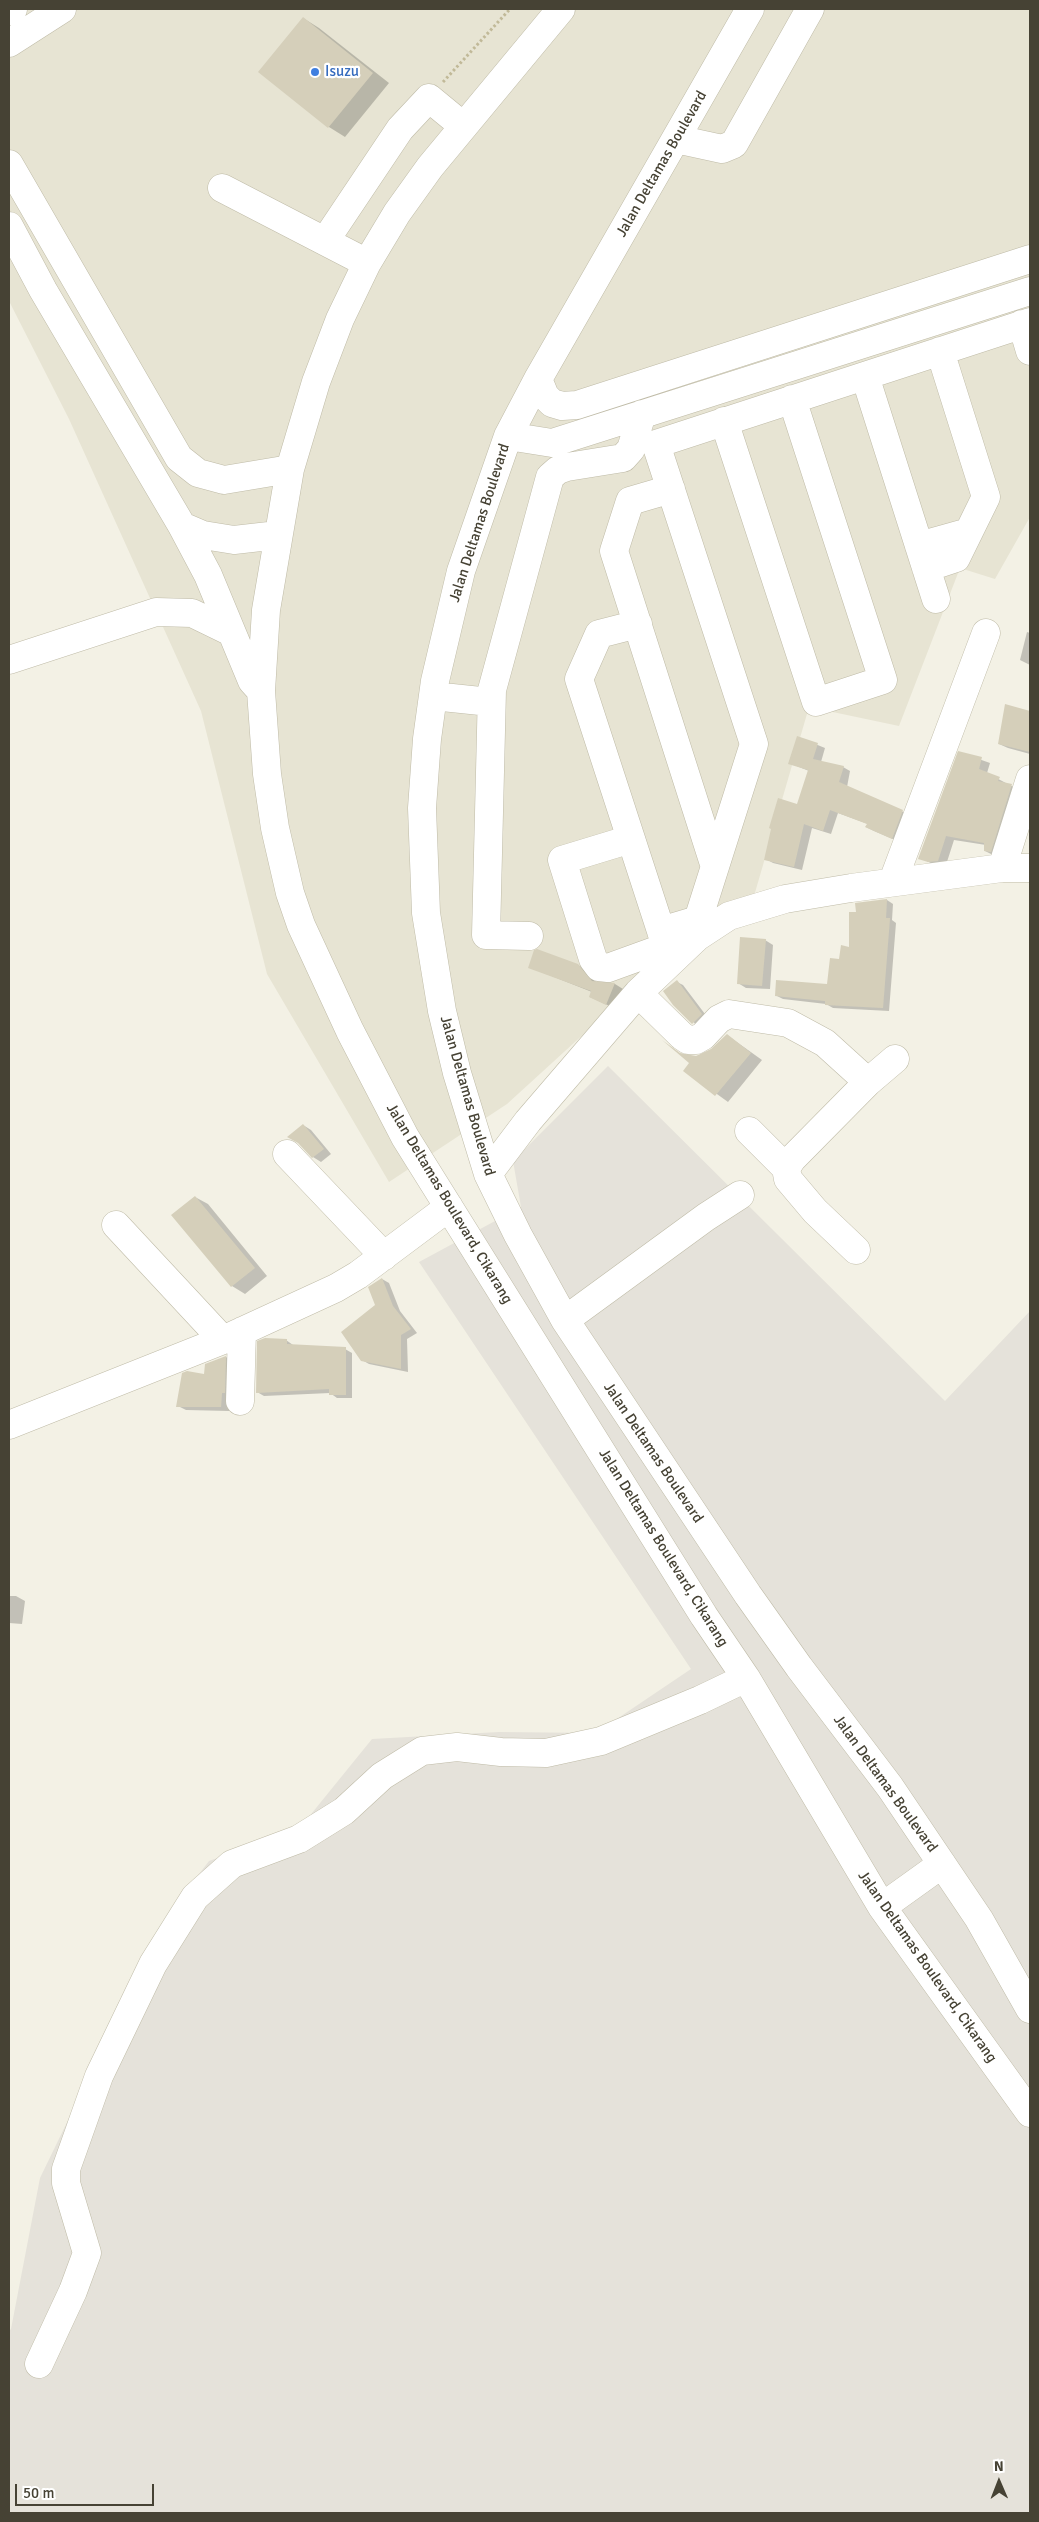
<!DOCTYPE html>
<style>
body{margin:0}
#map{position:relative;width:1039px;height:2522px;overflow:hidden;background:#f3f1e5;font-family:Signika,sans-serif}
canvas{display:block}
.frame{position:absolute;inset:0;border:10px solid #464234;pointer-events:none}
.north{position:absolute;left:974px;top:2457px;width:50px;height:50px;-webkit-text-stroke:4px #fff;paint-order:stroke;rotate:359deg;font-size:14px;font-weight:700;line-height:20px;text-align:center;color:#464234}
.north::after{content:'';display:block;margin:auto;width:18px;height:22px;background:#464234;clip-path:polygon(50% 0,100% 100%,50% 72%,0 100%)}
.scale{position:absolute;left:15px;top:2484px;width:139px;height:22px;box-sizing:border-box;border:2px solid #464234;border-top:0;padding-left:6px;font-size:15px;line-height:18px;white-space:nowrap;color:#464234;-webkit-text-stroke:4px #fff;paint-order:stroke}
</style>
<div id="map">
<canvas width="1039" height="2522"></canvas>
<div class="frame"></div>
<div class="north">N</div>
<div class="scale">50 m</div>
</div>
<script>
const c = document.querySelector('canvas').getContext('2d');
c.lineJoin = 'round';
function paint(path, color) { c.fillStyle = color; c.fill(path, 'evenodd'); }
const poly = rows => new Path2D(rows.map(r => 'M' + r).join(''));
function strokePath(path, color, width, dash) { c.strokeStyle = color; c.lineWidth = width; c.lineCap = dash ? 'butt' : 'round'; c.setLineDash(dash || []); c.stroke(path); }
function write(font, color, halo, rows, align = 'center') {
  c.font = font + ' Signika,sans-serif'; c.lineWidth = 4.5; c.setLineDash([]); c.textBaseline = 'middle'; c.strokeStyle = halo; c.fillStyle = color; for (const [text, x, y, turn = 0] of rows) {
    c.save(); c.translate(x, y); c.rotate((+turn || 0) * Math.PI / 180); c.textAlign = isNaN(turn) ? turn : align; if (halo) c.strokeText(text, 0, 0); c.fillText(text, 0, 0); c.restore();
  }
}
const residential = poly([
 [9,9,1030,9,1030,517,995,579,960,568,899,726,809,707,754,896,633,989,507,1104,389,1182,267,974,201,711,69,419,9,301]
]);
const industrial = poly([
 [608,1066,945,1401,1030,1311,1030,2513,9,2513,9,2331,11,2329,40,2178,167,1916,209,1861,299,1829,372,1739,499,1732,596,1733,691,1669,419,1262,521,1207,513,1161]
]);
const shadow = poly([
 [303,18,319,28,389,83,345,137,329,127],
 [1027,632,1030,633,1030,665,1020,660],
 [1006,705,1030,712,1030,754,1008,748,999,744],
 [798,737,825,748,821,762,843,767,850,771,847,787,910,815,900,842,874,831,866,827,868,824,838,813,831,834,812,828,802,870,773,863,766,859,798,806,809,771,789,763],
 [959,752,990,763,987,773,1019,790,993,855,985,851,986,845,954,840,946,865,937,866,920,858],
 [887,900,893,904,892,920,896,923,889,1011,833,1008,826,1004,783,999,777,996,828,986,840,961,850,948,857,914],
 [765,940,773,945,770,989,746,988,738,983],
 [578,965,586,970,596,982,615,984,623,989,614,1008,590,997,592,992,529,967],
 [677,982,683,985,708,1018,699,1027,673,1004],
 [727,1035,762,1060,728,1102,685,1071,691,1063,683,1055,696,1057,712,1050],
 [303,1125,311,1130,331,1154,321,1162,313,1157],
 [195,1197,208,1204,267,1276,245,1294,232,1286,173,1215],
 [382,1279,389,1283,400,1311,417,1333,407,1339,408,1372,369,1364,362,1360,376,1305,370,1287],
 [286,1340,293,1345,345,1349,352,1353,352,1398,337,1398,330,1393,264,1396,257,1392],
 [226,1357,233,1362,229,1411,186,1410,178,1406],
 [9,1596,16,1596,25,1601,22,1624,9,1623]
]);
const building = poly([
 [303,17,373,73,328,128,258,72],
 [1005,704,1030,711,1030,752,998,744],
 [797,736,818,743,813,759,844,766,839,782,903,810,892,839,865,827,867,824,830,810,823,831,804,824,794,867,764,860,771,829,769,828,778,798,797,804,808,770,788,764],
 [958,751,982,757,979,769,1000,777,998,781,1012,784,991,852,984,851,984,843,946,836,938,861,928,862,918,859],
 [887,899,886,918,890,918,883,1008,825,1005,825,1001,775,996,776,980,827,984,830,958,839,959,841,945,849,947,849,912,856,912,855,903],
 [740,937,766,939,762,986,737,984],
 [537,949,578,964,592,981,615,983,606,1005,589,997,591,991,528,968,534,950],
 [677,980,702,1014,692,1024,673,1005,663,991],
 [727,1034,751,1053,715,1096,683,1071,689,1063,662,1040,680,1053,696,1056,711,1049],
 [303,1124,324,1149,312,1158,298,1143,287,1137],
 [195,1196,255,1268,231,1287,171,1215],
 [382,1278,393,1306,411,1329,401,1335,401,1369,361,1361,341,1332,375,1305,368,1287],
 [265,1338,287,1339,287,1344,346,1347,346,1395,329,1395,329,1389,256,1393,257,1341],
 [226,1356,225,1393,222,1393,221,1407,176,1407,182,1373,187,1371,204,1374,205,1364]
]);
const path = poly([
 [443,82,510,9]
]);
const minor = poly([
 [561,9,430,167,397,213,367,263,340,319,316,382,290,469,266,610,261,691,267,774,275,828,290,893,301,925,350,1031,405,1137,704,1616,746,1678,882,1907,1030,2113],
 [750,9,538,379,508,436,461,571,435,681,427,739,422,808,426,913,442,1011,457,1073,488,1174,518,1235,565,1320,615,1395,748,1595,799,1667,890,1787,979,1919,1030,2009],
 [9,11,13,9],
 [9,43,62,9],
 [676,139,722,149,734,144,810,9],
 [9,164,179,458,198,473,224,480,290,469],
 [222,188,367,263],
 [9,226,43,290,182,526,208,575,252,681,261,691],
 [325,241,400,129,429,98,463,126],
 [1022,324,1030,351],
 [865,376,936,599],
 [538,379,545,396,552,403,562,406,577,405,1030,259],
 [724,421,816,702,883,680,792,399],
 [508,436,552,443,1030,291],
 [671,489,630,501,614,551,715,867],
 [182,526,203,535,234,540,278,535],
 [919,546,969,532],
 [926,568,956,558,986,497,940,351],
 [638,624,599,634,579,679,661,931],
 [9,660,156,612,192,613,229,631],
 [433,696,490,702],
 [631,839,562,860,593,959,599,967,608,968,666,947,661,931,698,920,754,744,656,444,1030,322],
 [1002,868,1030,779],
 [893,881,986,633],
 [529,936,486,935,492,690,550,477,558,470,567,467,623,458,631,449,642,414],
 [638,993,682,1036,688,1040,696,1040,703,1036,719,1019,729,1014,788,1023,825,1043,868,1082,792,1159,786,1168,788,1179,815,1211,856,1250],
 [868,1082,895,1059],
 [749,1131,786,1168],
 [287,1154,384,1256],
 [488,1174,528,1121,638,993,697,937,729,916,785,899,851,888,1002,868,1030,868],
 [116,1225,223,1340],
 [565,1320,706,1217,740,1195],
 [240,1401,242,1331],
 [9,1425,223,1340,336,1288,358,1275,449,1207],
 [882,1907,942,1864],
 [39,2364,73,2291,87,2253,66,2183,66,2169,99,2076,153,1964,195,1897,232,1864,299,1839,344,1811,382,1776,422,1751,457,1747,501,1752,546,1753,601,1741,700,1700,746,1678]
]);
const markers = [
 [315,72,5,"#3f7fe0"]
];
const shopNames = [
 ["Isuzu",325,72]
];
const streetNames = [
 ["Jalan Deltamas Boulevard",662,164,-60],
 ["Jalan Deltamas Boulevard",480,523,-72],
 ["Jalan Deltamas Boulevard",467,1096,74],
 ["Jalan Deltamas Boulevard, Cikarang",449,1204,59],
 ["Jalan Deltamas Boulevard",653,1453,56],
 ["Jalan Deltamas Boulevard, Cikarang",663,1548,58],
 ["Jalan Deltamas Boulevard",885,1784,54],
 ["Jalan Deltamas Boulevard, Cikarang",927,1967,55]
];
paint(residential, '#e7e4d3');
paint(industrial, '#e5e2da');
paint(shadow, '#0003');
paint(building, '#d5cfba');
strokePath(minor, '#bfbba7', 29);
strokePath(path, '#c1b998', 3, [2.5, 2.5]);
strokePath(minor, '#fff', 28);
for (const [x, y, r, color] of markers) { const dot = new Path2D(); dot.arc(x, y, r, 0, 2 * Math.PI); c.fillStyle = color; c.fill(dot); strokePath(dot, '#fff', 2); }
write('15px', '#366cbe', '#fff', shopNames, 'left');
write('15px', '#464234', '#fff', streetNames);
</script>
